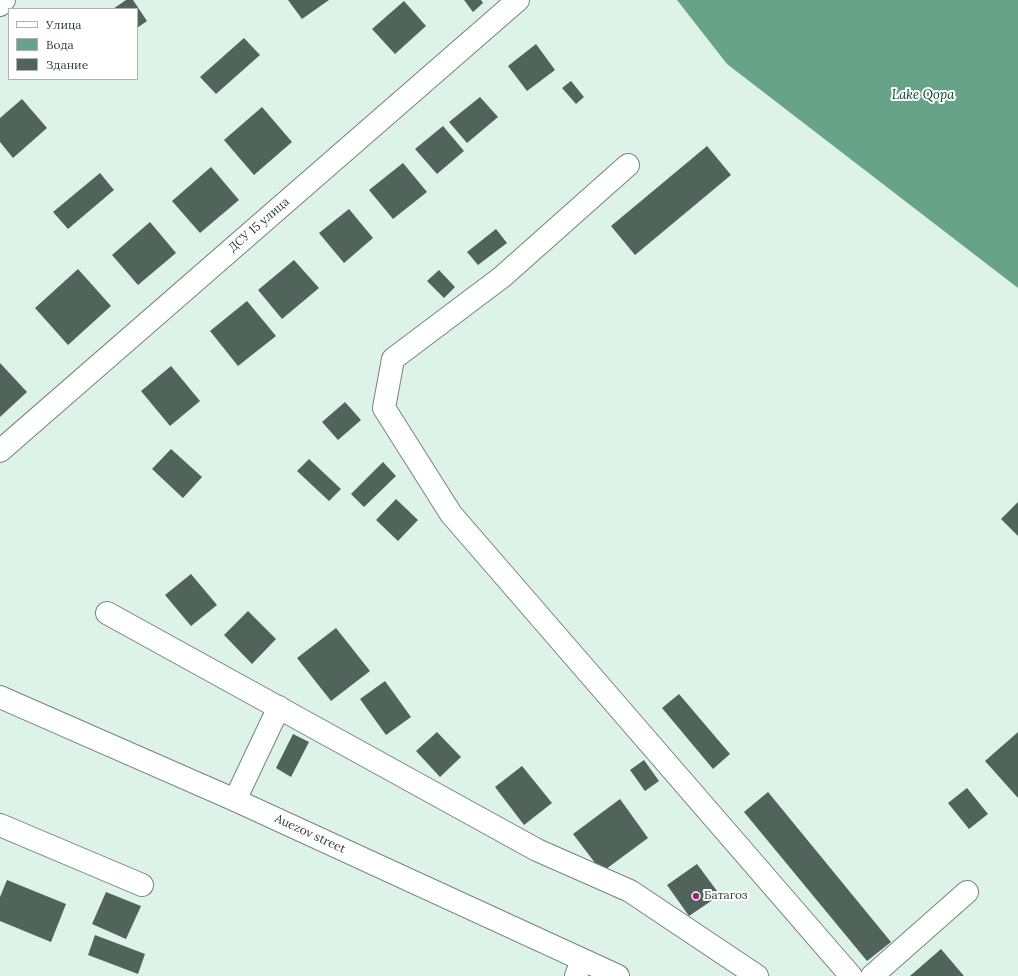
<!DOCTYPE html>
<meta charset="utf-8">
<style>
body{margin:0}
#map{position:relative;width:1018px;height:976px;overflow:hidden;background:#ddf3e8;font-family:Lora,serif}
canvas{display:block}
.legend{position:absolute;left:8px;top:8px;width:130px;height:72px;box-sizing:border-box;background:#fff;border:1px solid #adb1af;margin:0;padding:5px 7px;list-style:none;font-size:12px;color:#333b37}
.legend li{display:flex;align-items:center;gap:8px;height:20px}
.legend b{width:20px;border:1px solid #adb1af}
</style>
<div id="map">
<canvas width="1018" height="976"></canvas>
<ul class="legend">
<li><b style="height:5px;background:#fff"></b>Улица</li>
<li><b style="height:11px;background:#67a388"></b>Вода</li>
<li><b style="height:11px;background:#51645b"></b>Здание</li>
</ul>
</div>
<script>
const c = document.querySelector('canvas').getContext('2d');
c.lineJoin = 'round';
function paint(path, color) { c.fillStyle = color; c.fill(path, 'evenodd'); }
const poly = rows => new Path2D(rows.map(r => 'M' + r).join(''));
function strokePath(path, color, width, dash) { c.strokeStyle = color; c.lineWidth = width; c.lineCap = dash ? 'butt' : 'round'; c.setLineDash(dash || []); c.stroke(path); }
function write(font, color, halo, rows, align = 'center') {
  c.font = font + ' Lora,serif'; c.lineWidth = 4; c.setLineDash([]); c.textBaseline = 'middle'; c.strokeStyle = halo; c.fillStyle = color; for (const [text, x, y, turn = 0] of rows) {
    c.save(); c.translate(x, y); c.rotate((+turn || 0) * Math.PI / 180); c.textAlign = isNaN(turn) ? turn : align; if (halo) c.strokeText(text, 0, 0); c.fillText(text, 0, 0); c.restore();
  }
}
const water = poly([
 [677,0,1018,0,1018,288,727,64]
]);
const building = poly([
 [126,0,133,0,147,21,137,28,137,9,113,9],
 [288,0,329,0,302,19],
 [464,0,481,0,483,3,473,12],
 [404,1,426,26,395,54,372,29],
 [244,38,260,55,216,94,200,77],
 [536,44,555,70,527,91,508,66],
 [571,81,584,97,576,104,562,88],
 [480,97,498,117,467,143,449,122],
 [22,99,47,128,13,158,0,142,0,118],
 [262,107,292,142,254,175,224,140],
 [443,126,464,151,437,174,415,149],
 [707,146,731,175,635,255,611,226],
 [403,163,427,192,393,219,369,190],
 [211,167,239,200,200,233,172,201],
 [100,173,114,190,68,229,53,212],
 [349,209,373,238,344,263,319,233],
 [150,222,176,253,138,285,112,255],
 [496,229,507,243,478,265,467,252],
 [294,260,319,288,282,319,258,290],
 [78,269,111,306,68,345,35,308],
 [439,270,455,287,444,298,427,281],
 [247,301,276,336,238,366,210,331],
 [0,363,27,392,0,417],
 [171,366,200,401,170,426,141,391],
 [345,402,361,420,338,440,322,422],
 [171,449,202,477,183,498,152,469],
 [309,459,341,489,329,501,297,471],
 [383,462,396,476,364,507,351,494],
 [396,499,418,520,398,541,376,520],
 [1018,502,1018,536,1001,519],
 [191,574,217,605,191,626,165,595],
 [248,611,276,639,252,664,224,635],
 [336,628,370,671,331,701,297,658],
 [385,681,411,717,386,735,360,699],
 [679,694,730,754,713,769,662,708],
 [437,732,461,757,440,777,416,751],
 [1018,732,1018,798,985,761],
 [293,734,309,742,291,777,276,768],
 [644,760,659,781,645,791,630,770],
 [522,766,552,803,524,825,495,787],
 [967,788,988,814,969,829,948,803],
 [768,792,891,942,867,961,744,812],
 [620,799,648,838,602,872,573,834],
 [697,864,720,895,689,916,667,885],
 [7,880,66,904,51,942,0,921,0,897],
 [106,892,141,906,126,939,92,924],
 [95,935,145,954,138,974,88,955],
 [941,949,964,976,910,976]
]);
const minor = poly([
 [0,5,4,0],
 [628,165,502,277,393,359,384,408,451,514,851,976],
 [0,451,518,0],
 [107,613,537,850,630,891,757,976],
 [235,800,279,707],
 [0,825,142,885],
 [576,976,582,960],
 [872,976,967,892]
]);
const major = poly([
 [0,697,235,800,618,976]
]);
const markers = [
 [696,896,4,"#9f2276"]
];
const streetNames = [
 ["ДСУ 15 улица",259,225,-41],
 ["Auezov street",310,834,25]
];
const poiNames = [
 ["Батагоз",704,896]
];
const waterNames = [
 ["Lake Qopa",923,95]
];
paint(water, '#67a388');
paint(building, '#51645b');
strokePath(minor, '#72867c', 24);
strokePath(major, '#72867c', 24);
strokePath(minor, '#fff', 22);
strokePath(major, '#fff', 22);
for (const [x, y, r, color] of markers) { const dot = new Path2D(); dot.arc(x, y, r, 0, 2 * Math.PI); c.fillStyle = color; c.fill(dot); strokePath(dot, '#fff', 1.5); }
write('12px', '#333b37', '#fff', streetNames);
write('12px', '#333b37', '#fff', poiNames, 'left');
write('italic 13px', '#063b29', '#fff', waterNames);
</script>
